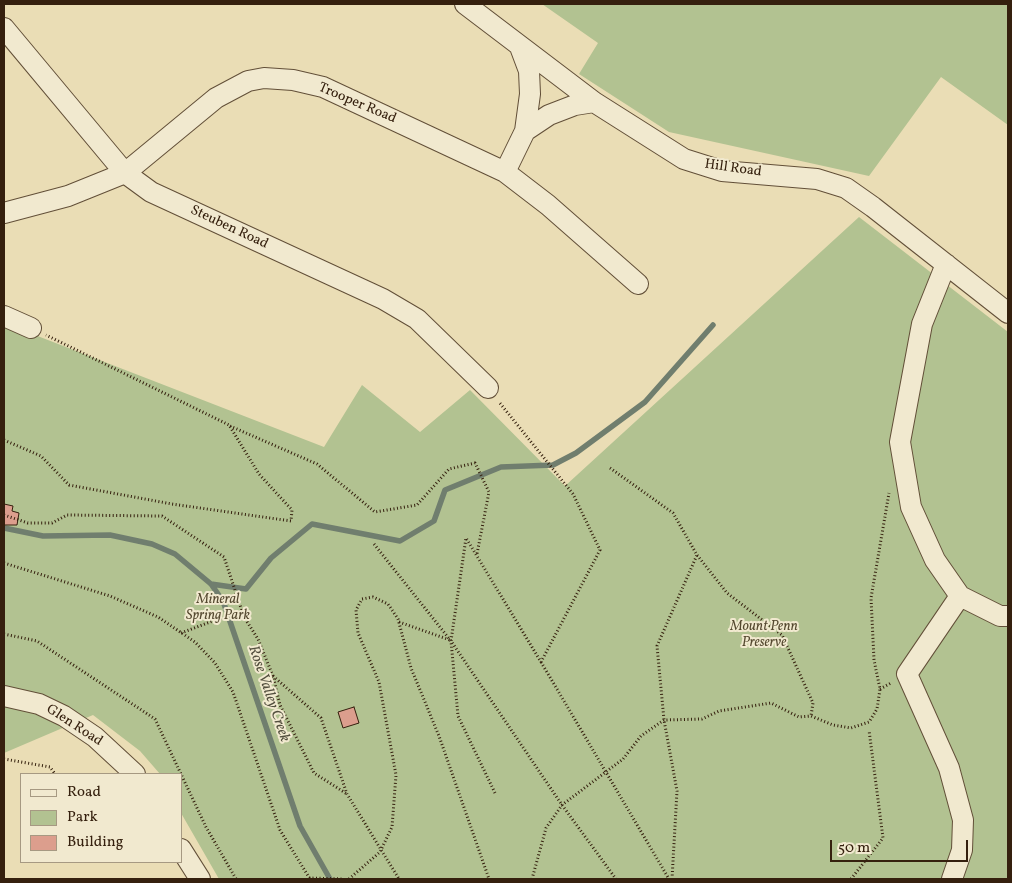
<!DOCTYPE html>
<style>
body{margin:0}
#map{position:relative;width:1012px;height:883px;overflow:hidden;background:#eaddb5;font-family:Vollkorn,serif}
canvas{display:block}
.frame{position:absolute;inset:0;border:5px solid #35200e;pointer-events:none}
.legend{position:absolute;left:20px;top:773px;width:162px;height:90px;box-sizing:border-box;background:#f1e9cf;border:1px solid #a69982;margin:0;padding:6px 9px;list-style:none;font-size:15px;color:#35200e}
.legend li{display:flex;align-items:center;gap:10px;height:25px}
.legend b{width:25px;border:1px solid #a69982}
.scale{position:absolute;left:830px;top:840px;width:138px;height:22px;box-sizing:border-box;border:2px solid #35200e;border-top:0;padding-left:6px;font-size:15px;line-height:18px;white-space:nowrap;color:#35200e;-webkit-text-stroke:4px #f1e9cf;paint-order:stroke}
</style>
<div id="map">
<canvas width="1012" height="883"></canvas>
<div class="frame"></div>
<ul class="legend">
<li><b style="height:6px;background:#f1e9cf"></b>Road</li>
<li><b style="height:14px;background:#b2c291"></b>Park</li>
<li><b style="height:14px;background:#dc9e8d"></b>Building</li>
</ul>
<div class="scale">50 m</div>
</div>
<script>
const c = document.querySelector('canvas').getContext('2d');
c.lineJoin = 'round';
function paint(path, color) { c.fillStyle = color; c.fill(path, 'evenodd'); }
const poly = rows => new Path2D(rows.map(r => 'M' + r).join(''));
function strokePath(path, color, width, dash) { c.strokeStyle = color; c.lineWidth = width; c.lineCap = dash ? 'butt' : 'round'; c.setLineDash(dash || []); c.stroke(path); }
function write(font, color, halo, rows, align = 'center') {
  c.font = font + ' Vollkorn,serif'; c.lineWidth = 4; c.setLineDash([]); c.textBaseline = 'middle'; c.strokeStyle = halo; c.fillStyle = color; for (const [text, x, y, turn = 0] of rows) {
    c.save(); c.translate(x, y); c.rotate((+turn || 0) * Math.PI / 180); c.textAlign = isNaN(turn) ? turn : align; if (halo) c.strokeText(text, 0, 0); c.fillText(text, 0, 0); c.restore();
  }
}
const green = poly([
 [542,4,1008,4,1008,125,941,77,869,176,669,132,579,74,598,43],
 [859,217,1008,332,1008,879,219,879,181,813,181,774,160,774,140,751,93,715,4,753,4,323,324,447,362,385,420,432,470,390,565,486]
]);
const stream = poly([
 [4,528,43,536,110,535,152,544,175,554,211,584,223,601,300,826,330,879],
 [211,584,246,589,271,558,312,524,400,541,434,521,445,490,501,467,553,465,576,453,645,402,713,325]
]);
const building = poly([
 [4,504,13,506,12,511,19,513,17,525,4,525,4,504],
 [354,707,359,723,343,728,338,712,354,707]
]);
const path = poly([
 [230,426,317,464,375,512,417,505,449,469,475,463,489,492,477,554],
 [4,440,41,456,69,485,172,504,291,521,292,510,259,474,229,425,46,335],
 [610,468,673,513,697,555,727,593,782,635,813,703,811,716],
 [4,515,28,523,52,523,67,515,162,516,224,557,244,617,258,639,273,676,280,705,314,773,347,794],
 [374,544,451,641,562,805,616,879],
 [4,563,110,596,158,617,195,642,215,663,233,692,280,830,310,879],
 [399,622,450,640],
 [181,633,218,619,244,617],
 [4,634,37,641,155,719,206,827,236,879],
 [541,662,669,879],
 [273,676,321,718,347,794,399,879],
 [880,689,891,683],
 [4,759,50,767,55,774],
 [495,793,458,716,451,641,466,538,541,662,600,550,573,494,499,402],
 [309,878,344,879],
 [349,879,380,852,392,827,396,775,379,682,358,633,356,610,362,599,373,597,388,604,398,619,411,668,439,736,489,879],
 [532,879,546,828,562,805,623,759,641,736,664,720,702,719,719,711,771,703,799,717,811,716,833,725,851,728,869,722,877,709,880,689,874,660,871,598,889,493],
 [672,879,677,791,664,720,657,646,697,555],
 [851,879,883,838,869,730]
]);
const minor = poly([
 [465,4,594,102,684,159,722,171,817,179,846,188,873,207,1008,313],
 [4,28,125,173,151,192,383,299,417,319,488,388],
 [525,131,549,115,575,105,594,102],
 [505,172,525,131,530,94,529,71,520,47],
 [4,213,68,196,125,173,216,98,248,81,264,78,293,80,323,87,505,172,548,205,638,284],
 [946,264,922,324,900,442,911,507,935,560,960,596,1000,616,1008,616],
 [4,316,31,328],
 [4,696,39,704,64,716,95,737,135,774],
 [181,849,200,879],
 [952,879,962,850,963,820,949,768,907,674,960,596]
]);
const streetNames = [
 ["Trooper Road",357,104,23],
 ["Hill Road",733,169,8],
 ["Steuben Road",229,228,25],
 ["Glen Road",74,726,33]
];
const parkNames = [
 ["Mineral",218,600],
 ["Spring Park",218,616],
 ["Mount Penn",764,627],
 ["Preserve",764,643]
];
const waterNames = [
 ["Rose Valley Creek",268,694,71]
];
paint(green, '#b2c291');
strokePath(stream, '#707e6e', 5.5);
paint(building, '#dc9e8d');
strokePath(building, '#35200e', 1);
strokePath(minor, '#624f38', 22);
strokePath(path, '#35200e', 3, [1, 2.5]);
strokePath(minor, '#f1e9cf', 20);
write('14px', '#35200e', '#f1e9cf', streetNames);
write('italic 14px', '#54482f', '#f1e9cf', parkNames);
write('italic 15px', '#534f3e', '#f1e9cf', waterNames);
</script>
